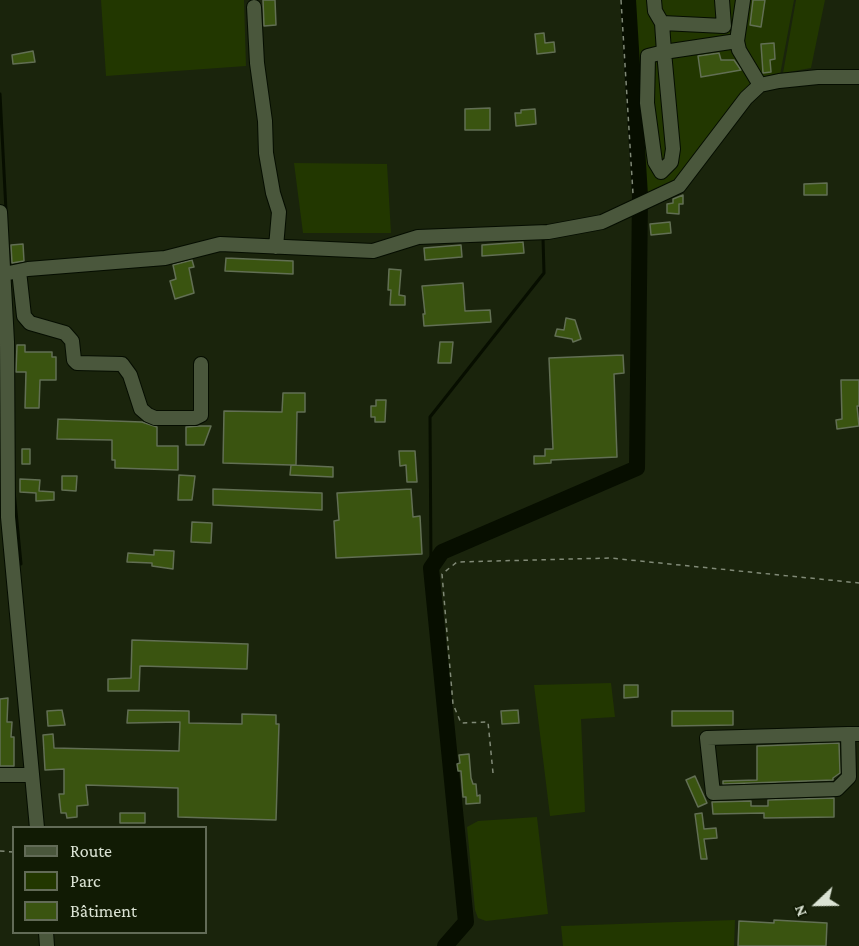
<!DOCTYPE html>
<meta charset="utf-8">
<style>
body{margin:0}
#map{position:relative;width:859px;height:946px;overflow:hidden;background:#1a240c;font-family:"Crimson Pro",serif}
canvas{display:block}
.legend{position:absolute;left:12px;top:826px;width:195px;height:108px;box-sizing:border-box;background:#111b04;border:2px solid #626b57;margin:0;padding:8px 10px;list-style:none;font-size:18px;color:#dbe3d4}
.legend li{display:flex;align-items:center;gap:12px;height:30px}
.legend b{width:30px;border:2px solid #626b57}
.north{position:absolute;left:787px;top:874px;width:60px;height:60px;-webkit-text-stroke:4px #111b04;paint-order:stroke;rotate:248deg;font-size:16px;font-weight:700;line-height:24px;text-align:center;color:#dbe3d4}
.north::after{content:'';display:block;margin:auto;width:21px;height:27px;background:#dbe3d4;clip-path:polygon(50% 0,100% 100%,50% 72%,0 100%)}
</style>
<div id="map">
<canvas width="859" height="946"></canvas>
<ul class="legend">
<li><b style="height:8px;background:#4a573c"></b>Route</li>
<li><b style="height:16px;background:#223700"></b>Parc</li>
<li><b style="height:16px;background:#3a5410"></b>Bâtiment</li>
</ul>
<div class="north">N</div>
</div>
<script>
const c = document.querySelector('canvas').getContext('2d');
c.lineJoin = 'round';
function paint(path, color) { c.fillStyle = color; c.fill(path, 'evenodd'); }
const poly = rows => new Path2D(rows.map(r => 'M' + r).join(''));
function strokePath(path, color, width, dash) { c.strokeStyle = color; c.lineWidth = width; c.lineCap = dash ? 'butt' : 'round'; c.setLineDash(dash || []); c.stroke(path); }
const green = poly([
 [101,0,244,0,246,66,106,76],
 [634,0,794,0,780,75,758,83,679,182,646,194],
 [796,0,825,0,811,68,783,73],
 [294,163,387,164,391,233,303,233],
 [611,683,615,717,581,719,585,812,550,816,534,685],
 [537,817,548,914,486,921,478,918,475,910,467,827,478,821],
 [735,920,734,946,563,946,561,926]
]);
const stream = poly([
 [0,94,6,211],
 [0,391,1,419],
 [14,491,21,564],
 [431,568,430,417,544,273,543,238]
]);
const river = poly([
 [445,946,466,922,431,568,442,552,637,468,640,196,628,0]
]);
const building = poly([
 [263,0,275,0,276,25,264,26,263,0],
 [753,0,765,0,761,27,750,25,753,0],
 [544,33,545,43,554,42,555,52,537,54,535,34,544,33],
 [774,43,775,59,770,60,771,72,763,73,761,44,774,43],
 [33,51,35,62,13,64,12,55,33,51],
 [719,53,721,60,734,60,741,70,701,77,698,56,719,53],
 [490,108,490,130,465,130,465,109,490,108],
 [535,109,536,124,516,126,515,113,521,113,521,110,535,109],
 [827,183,827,195,804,195,804,184,827,183],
 [683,195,683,204,679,204,679,214,667,213,667,204,673,203,673,199,683,195],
 [670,222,671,233,651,235,650,224,670,222],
 [523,242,524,253,482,256,482,245,523,242],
 [23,244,24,261,12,263,11,245,23,244],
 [461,245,462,257,425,260,424,248,461,245],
 [226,258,293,261,293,274,225,271,226,258],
 [192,260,194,267,189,268,194,293,175,299,170,281,176,279,173,265,192,260],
 [389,269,401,270,399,295,405,296,405,305,390,305,391,290,388,290,389,269],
 [463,283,465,311,490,310,491,322,424,326,423,314,425,314,422,286,463,283],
 [566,318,575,320,581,339,573,342,572,339,555,336,557,329,564,330,566,318],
 [440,342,453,342,451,363,438,363,440,342],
 [17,345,25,345,25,352,52,352,52,357,56,357,56,380,40,380,39,408,25,408,26,372,16,372,17,345],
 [623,355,624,373,614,374,617,457,551,460,551,463,534,464,534,456,545,456,545,449,553,449,549,358,623,355],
 [841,380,859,380,859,406,857,406,859,426,837,429,836,420,842,419,841,380],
 [283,393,305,393,305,412,297,412,296,465,291,465,333,467,333,477,290,475,291,465,223,463,224,411,282,412,283,393],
 [376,400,386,400,385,422,375,422,375,417,371,417,371,406,376,406,376,400],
 [58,419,142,422,157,427,157,446,178,446,178,470,115,468,115,460,112,460,112,440,57,439,58,419],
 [200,426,211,426,204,445,186,445,186,427,200,426],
 [22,449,30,449,30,464,22,464,22,449],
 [399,451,415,451,417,482,407,482,406,465,400,466,399,451],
 [179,475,195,476,192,500,178,500,179,475],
 [62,476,77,476,76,491,62,490,62,476],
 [20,479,40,480,39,491,54,492,54,500,36,501,36,493,20,492,20,479],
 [213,489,322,493,322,510,213,505,213,489],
 [411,489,413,517,420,516,422,554,336,558,334,521,339,520,337,493,411,489],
 [192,522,212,523,211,543,191,542,192,522],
 [154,550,174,551,173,569,152,566,152,563,127,562,128,553,154,555,154,550],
 [132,640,248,644,247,669,140,666,139,691,108,691,108,679,131,678,132,640],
 [624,685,638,685,638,697,624,698,624,685],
 [8,698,7,722,12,722,11,737,14,737,14,766,0,766,0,699,8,698],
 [62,710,65,725,48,726,47,711,62,710],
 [128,710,189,711,189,723,242,724,242,714,276,715,276,724,279,724,276,820,178,817,178,788,86,785,88,805,77,806,77,817,67,818,66,813,61,813,59,794,64,794,64,769,45,770,43,735,53,734,54,748,179,751,180,722,127,723,128,710],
 [518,710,519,723,502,724,501,711,518,710],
 [672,711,733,711,733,725,672,726,672,711],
 [839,743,840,773,833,778,833,780,723,784,723,781,757,780,757,746,839,743],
 [469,754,471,778,473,784,476,784,477,796,480,795,480,803,466,804,466,797,463,797,461,771,458,771,457,764,460,763,459,755,469,754],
 [695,776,707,803,698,807,686,780,695,776],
 [834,798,834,817,764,818,764,813,713,814,712,802,751,801,751,806,768,806,768,800,834,798],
 [120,813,145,813,145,823,120,823,120,813],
 [702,813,704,829,716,828,717,838,704,839,707,859,701,859,695,814,702,813],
 [774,920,827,923,826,946,738,946,739,921,774,923,774,920]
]);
const path = poly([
 [621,0,633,194],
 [493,773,488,722,461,723,453,704,442,574,457,562,610,558,859,583],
 [0,851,14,852]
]);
const minor = poly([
 [654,0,655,11,662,23,724,26,722,0],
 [743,0,737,41,739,50,760,85],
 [254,7,257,63,265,121,266,153,273,193,279,212,276,247],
 [662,23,664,52,673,149,671,162,661,172,655,162,647,103,648,56,664,52,737,41],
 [0,212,7,342,8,517,37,828],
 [19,271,24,316,30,323,65,333,72,341,74,360,77,363,122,364,130,375,141,409,148,415,155,418,195,418,201,415,201,364],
 [4,274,28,269,165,258,220,244,373,251,418,237,548,232,602,222,679,186,746,98,760,85,779,81,818,77,859,77],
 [848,734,849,777,837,789,713,793,707,738,848,734,859,734],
 [0,775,32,775],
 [46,932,47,946]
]);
paint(green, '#223700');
strokePath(stream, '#070e00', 3);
strokePath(river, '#070e00', 16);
paint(building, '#3a5410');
strokePath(building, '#626f54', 1.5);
strokePath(minor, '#050d00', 16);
strokePath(path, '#818a77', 1.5, [4.5, 4.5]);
strokePath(minor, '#4a573c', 14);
</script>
